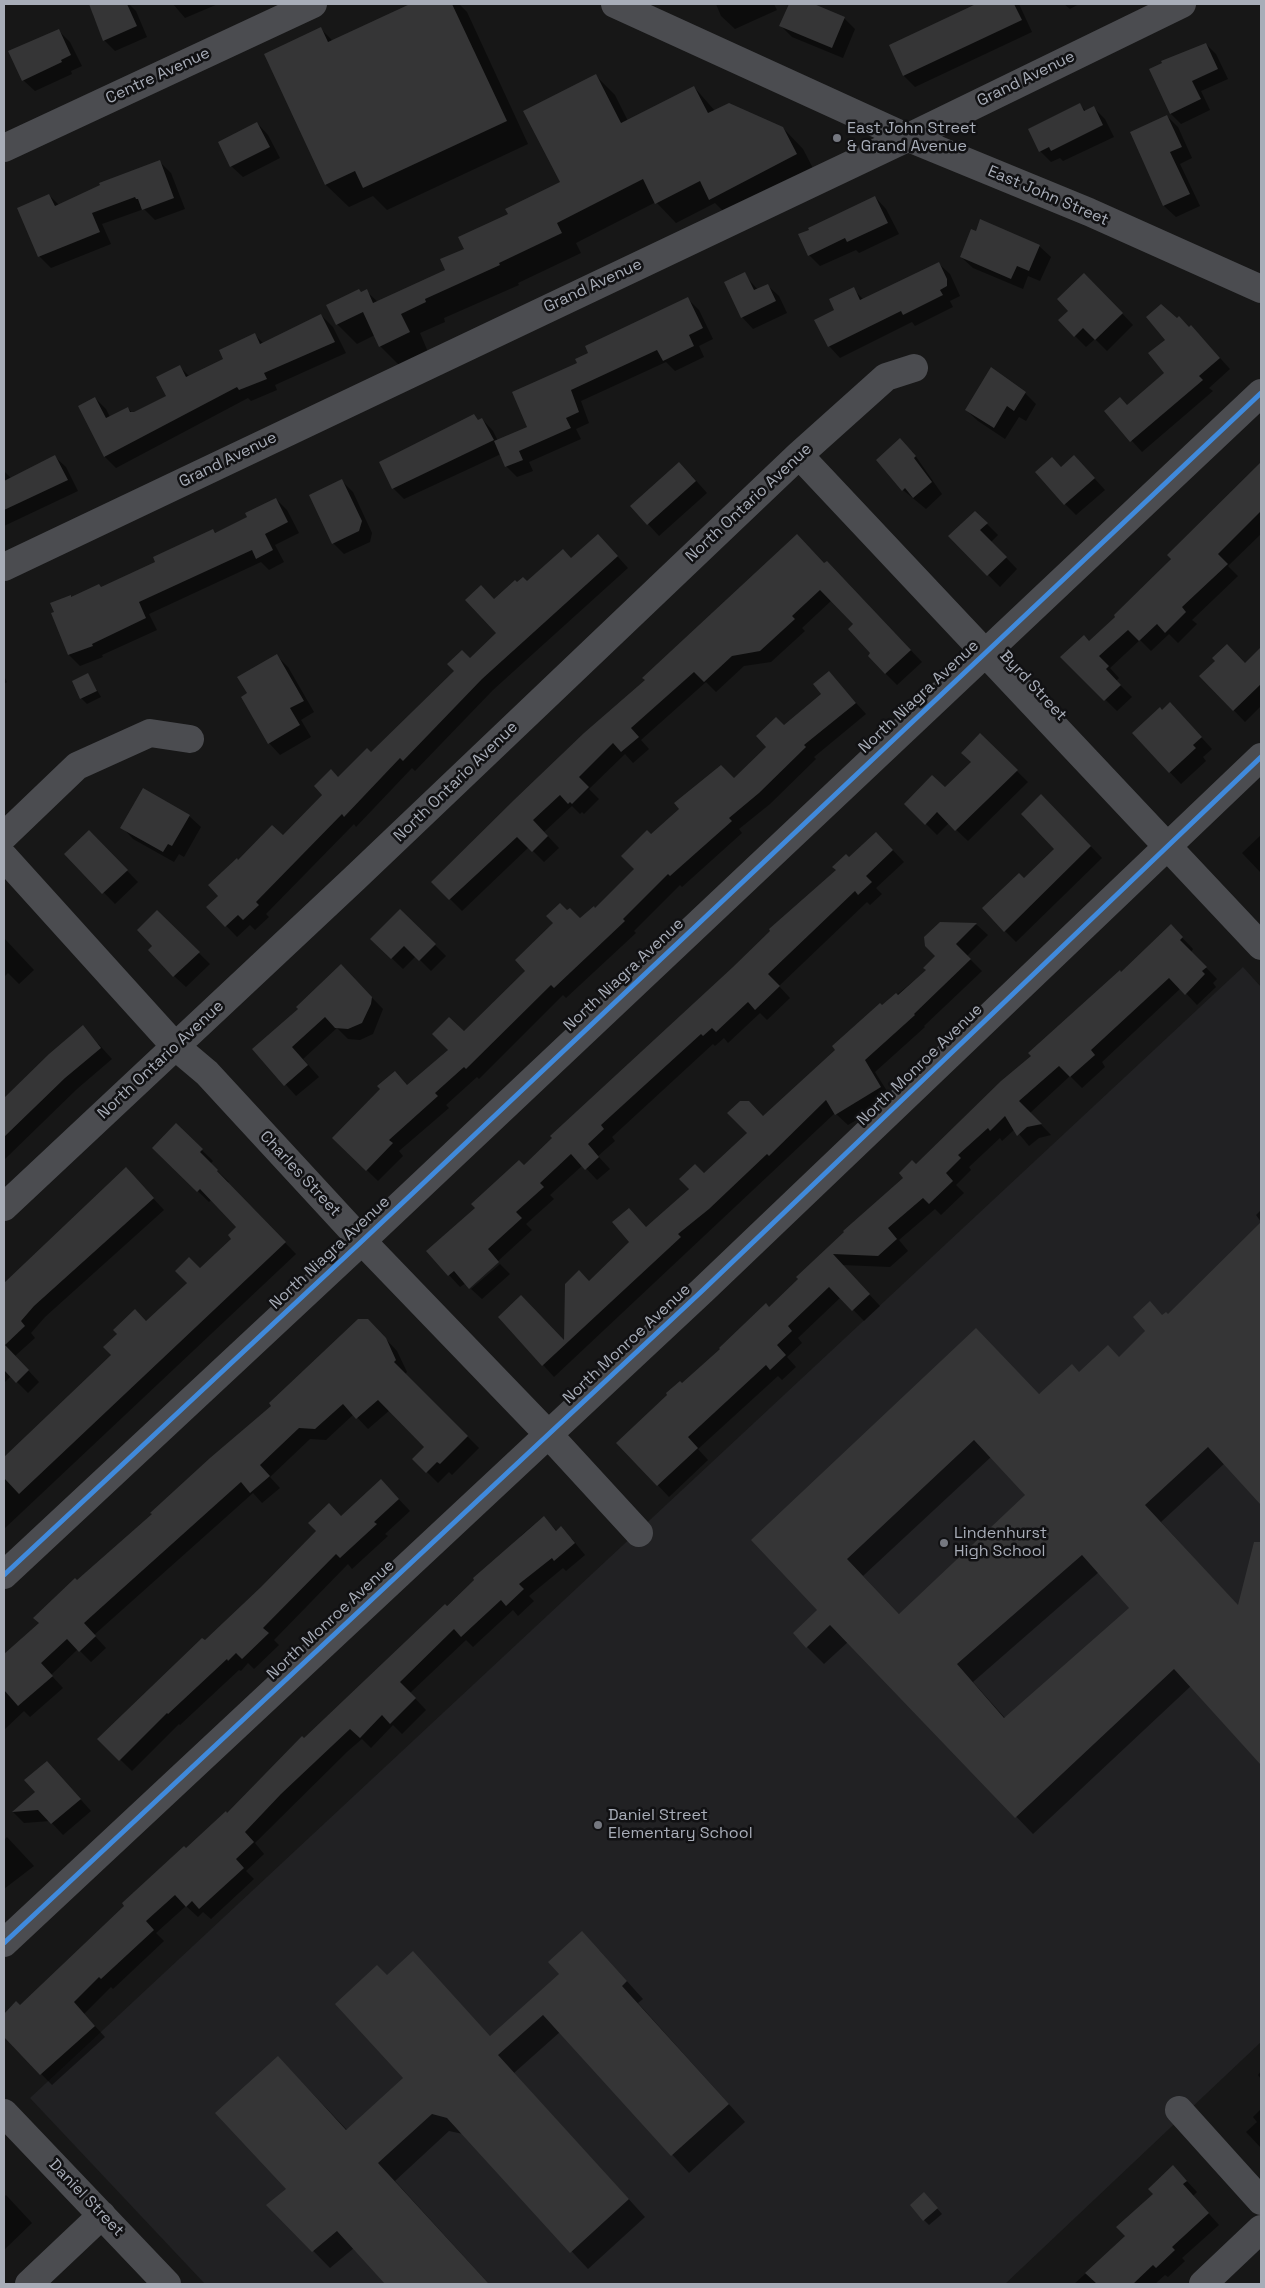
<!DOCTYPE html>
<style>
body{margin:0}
#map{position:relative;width:1265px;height:2288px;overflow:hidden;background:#171717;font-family:"Space Grotesk",sans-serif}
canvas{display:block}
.frame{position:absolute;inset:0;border:5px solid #a8adb8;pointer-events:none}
</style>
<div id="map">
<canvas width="1265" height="2288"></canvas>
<div class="frame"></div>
</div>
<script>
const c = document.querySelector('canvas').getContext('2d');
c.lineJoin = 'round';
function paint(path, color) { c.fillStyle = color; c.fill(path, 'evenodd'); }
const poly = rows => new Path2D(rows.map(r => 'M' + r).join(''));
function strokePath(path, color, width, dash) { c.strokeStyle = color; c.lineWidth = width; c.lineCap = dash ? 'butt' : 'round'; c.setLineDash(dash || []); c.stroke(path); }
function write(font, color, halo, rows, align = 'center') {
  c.font = font + ' "Space Grotesk",sans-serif'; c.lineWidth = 5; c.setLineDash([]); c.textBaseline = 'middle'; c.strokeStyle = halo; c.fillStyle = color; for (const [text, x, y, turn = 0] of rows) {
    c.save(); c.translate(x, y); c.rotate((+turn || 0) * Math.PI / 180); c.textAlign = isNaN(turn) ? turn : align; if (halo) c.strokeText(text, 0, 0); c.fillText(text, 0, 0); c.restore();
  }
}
const built = poly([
 [1243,967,1261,987,1261,2042,1005,2284,205,2284,30,2098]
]);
const shadow = poly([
 [116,4,129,4,136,11,147,37,115,51,104,40,93,15],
 [173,4,218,4,185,18],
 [413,4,459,4,467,12,528,144,387,210,373,196,349,207,326,185,265,55,321,29,333,41],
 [716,4,774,4,777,10,735,29,721,16],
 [790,4,811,4,844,18,855,29,843,58,792,37,781,26],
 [980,4,1019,4,1032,32,915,87,904,76,890,46],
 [1064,4,1079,4,1070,9],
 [59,31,70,42,82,66,71,71,72,74,35,91,23,80,10,51],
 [1206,44,1216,54,1228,79,1201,91,1210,110,1181,124,1171,114,1151,70],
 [595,75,615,95,628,121,694,87,715,111,783,128,803,149,816,174,730,218,715,203,676,223,656,202,576,243,581,253,518,283,519,285,444,318,445,322,420,333,428,352,400,366,380,346,375,335,357,344,337,324,327,305,366,291,378,302,446,270,465,249,510,215,562,183],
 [1080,105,1086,111,1093,107,1105,119,1114,137,1063,161,1060,158,1051,162,1040,151],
 [1167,116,1178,127,1192,158,1180,164,1200,206,1176,217,1164,206,1131,132],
 [257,123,268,135,280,158,243,177,231,166],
 [160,162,171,173,185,209,155,220,144,209,102,224,111,244,51,268,40,257,18,209,49,195,59,205],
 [875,197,886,209,899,234,859,253,856,250,820,266,809,255],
 [1039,246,1051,257,1040,281,1028,276,1023,289,973,268,961,257],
 [938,263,950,274,960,296,950,301,953,307,915,326,912,322,840,358,829,346,836,310,853,289,864,300],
 [744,274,758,290,767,285,779,296,787,313,753,329,742,317],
 [1096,286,1133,325,1107,351,1095,339,1086,347,1075,336,1070,311],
 [688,299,699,310,713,339,699,346,704,357,675,371,666,362,581,401,589,423,576,429,581,439,529,462,533,471,517,477,506,466,501,454,404,499,393,488,474,416,479,421,482,419,493,431,498,441,529,428,579,364],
 [321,315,333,327,346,353,275,385,277,390,251,401,248,398,116,468,105,457,95,398,106,409,110,417,128,408,133,414,168,397,179,366,190,377,225,359,254,334,263,343],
 [1189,328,1201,337,1230,369,1209,388,1213,391,1142,452,1105,411,1127,406,1166,373],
 [1025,393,1036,404,1026,421,1019,417,1005,439,978,421,966,410],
 [912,451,942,494,926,509,903,490],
 [54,456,66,467,78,491,4,526,4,471,11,478],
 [1260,466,1261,534,1228,566,1238,576,1192,620,1197,624,1178,643,1169,634,1151,651,1140,640,1110,668,1119,678,1116,681,1132,697,1117,711,1062,657,1090,643],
 [1061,468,1085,468,1105,490,1076,515,1065,504],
 [691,475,707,493,659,536,648,524],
 [342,481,353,492,372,533,370,542,344,554,333,543],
 [276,499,287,510,299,533,275,545,284,562,269,570,261,562,149,614,157,630,102,655,103,657,80,666,69,655,53,613,72,598,101,588,157,562,213,530,217,534,249,518],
 [975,512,998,535,991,542,1017,569,1000,587,950,536],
 [609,547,628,568,493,690,415,771,412,768,356,827,354,824,266,914,269,917,255,930,250,925,237,937,208,907,220,896,238,861,283,837,338,778,371,754,498,633,495,600,517,584,527,582,572,559],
 [825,565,838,574,922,662,897,685,885,673,855,624,832,600,802,628,805,631,771,662,744,666,716,692,706,682,641,740,649,749,633,763,625,754,589,789,599,799,584,814,582,812,580,814,572,806,544,832,559,848,544,862,529,847,462,911,433,882],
 [1261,649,1261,706,1245,722,1201,676,1216,661,1245,664],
 [277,656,288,667,314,712,301,720,311,737,280,755,269,743,242,697,249,694],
 [829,673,866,714,814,757,816,759,770,804,739,829,742,833,682,887,680,885,634,931,636,933,566,998,563,995,479,1079,477,1077,446,1105,449,1108,399,1151,403,1156,378,1181,334,1138,408,1086,450,1050,464,1033,527,971,567,912,581,920,595,910,636,869,651,835,734,779,768,747,784,726,823,694],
 [88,675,101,697,87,704,81,698,73,682],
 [4,676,7,682,4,684],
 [1162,711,1181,715,1212,749,1203,757,1206,761,1181,784,1134,734],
 [980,735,1028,782,968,841,949,823,937,835,906,804,945,789,972,762],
 [1053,807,1102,858,1016,942,1005,931,1024,879,1056,849],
 [189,816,201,827,184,857,179,854,174,862,133,839,122,827],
 [89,832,138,882,115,904,66,854],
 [1261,835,1261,873,1242,853],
 [888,845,904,862,876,888,882,894,870,905,867,902,779,986,790,998,767,1020,760,1013,728,1043,724,1038,715,1046,713,1044,612,1137,615,1141,598,1156,610,1169,597,1180,583,1165,550,1195,554,1199,526,1224,532,1230,498,1261,460,1287,427,1251,524,1167,849,859],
 [400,910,446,956,431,971,416,956,403,969,372,939],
 [157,912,210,964,186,987,174,976],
 [940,923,977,925,988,935,967,956,982,971,924,1026,925,1027,875,1072,892,1099,848,1125,835,1113,554,1377,500,1317,565,1343,589,1283,882,1007,927,970,937,956],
 [1171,926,1193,949,1191,952,1217,979,1213,983,1216,987,1197,1005,1181,988,1102,1062,1105,1067,1082,1088,1070,1076,1030,1113,1051,1135,1039,1138,1029,1146,1015,1129,1002,1141,1000,1138,969,1167,971,1170,956,1185,964,1193,941,1215,935,1209,899,1240,908,1251,890,1267,842,1265,880,1306,864,1321,841,1297,798,1338,802,1343,787,1357,796,1367,782,1380,778,1376,698,1449,708,1460,669,1497,618,1443,769,1308],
 [4,938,34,970,19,984,8,973,4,977],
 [352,977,383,1009,373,1034,360,1040,348,1039,337,1028,303,1059,319,1077,296,1096,254,1049],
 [83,1027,112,1059,77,1089,4,1160,4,1101,49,1055],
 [176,1125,213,1161,210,1164,229,1182,227,1183,296,1254,4,1529,4,1458,233,1239,237,1227,211,1200,209,1202,154,1148],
 [126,1169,164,1210,45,1317,31,1333,35,1338,15,1356,39,1382,28,1393,11,1376,4,1383,4,1284],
 [1261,1210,1261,1222,1256,1215],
 [1261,1224,1261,1503,1225,1463,1161,1522,1239,1607,1250,1565,1261,1555,1261,1763,1191,1686,1033,1834,848,1642,824,1664,807,1647,794,1633,818,1610,753,1540,1080,1373,1119,1358,1163,1316,1168,1316],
 [991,1457,1027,1496,900,1615,863,1576],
 [1099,1572,1131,1608,1005,1718,973,1682],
 [500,1264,510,1274,482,1299,471,1289],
 [379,1332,397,1351,407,1372,405,1374,479,1448,452,1475,449,1472,438,1483,414,1459,426,1447,390,1410,368,1429,354,1414,326,1440,310,1439,270,1477,280,1488,262,1503,253,1493,94,1635,106,1648,91,1662,78,1649,51,1675,63,1688,30,1717,24,1711,4,1730,4,1656,41,1624,77,1582],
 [392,1492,410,1511,385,1534,388,1536,352,1569,348,1564,274,1640,279,1645,254,1669,248,1663,241,1671,239,1670,180,1725,179,1724,132,1771,99,1739,341,1517],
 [543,1517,557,1531,572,1539,585,1555,566,1571,563,1568,529,1596,534,1601,518,1616,513,1610,473,1647,466,1640,410,1693,426,1710,402,1734,393,1725,371,1748,362,1739,348,1751,255,1843,264,1854,246,1871,254,1879,211,1919,203,1912,198,1917,186,1906,156,1933,164,1941,113,1989,111,1987,84,2014,105,2037,52,2085,4,2036,4,2016,16,2003,20,2006,186,1850,227,1814,525,1532],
 [47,1762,91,1811,63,1835,50,1821,24,1823,13,1812,37,1792],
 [7,1837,34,1866,4,1889,4,1840],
 [599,1950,643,1999,638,2003,745,2122,689,2173,560,2032,514,2073,645,2217,588,2269,463,2134,449,2131,395,2181,489,2284,387,2284,354,2248,330,2268,268,2205,288,2189,278,2057,347,2130,404,2078,387,1977,491,2037],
 [1261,2071,1261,2079,1258,2075],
 [1261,2109,1261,2148,1246,2132,1257,2122,1253,2117],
 [1184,2178,1197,2192,1193,2196,1219,2225,1182,2258,1185,2261,1168,2277,1165,2275,1155,2284,1074,2284,1127,2236],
 [6,2195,32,2223,4,2250,4,2197],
 [929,2199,942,2214,929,2225,924,2220]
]);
const building = poly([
 [89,4,127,4,137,26,103,41],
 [410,4,452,4,507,121,363,188,355,171,325,185,264,54,321,27,328,42],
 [789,4,814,4,845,17,832,48,779,26],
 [976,4,1014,4,1022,20,903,76,889,45],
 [59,29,71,55,61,60,62,62,22,81,8,51],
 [1206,43,1218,69,1192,81,1201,99,1170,114,1149,69,1162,63,1161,61],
 [596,74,621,123,694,86,708,113,729,103,783,127,797,154,709,200,700,181,655,204,643,179,557,223,562,233,499,263,500,265,425,299,426,302,401,314,410,332,379,347,363,312,336,325,326,305,359,289,361,292,367,289,373,303,445,270,440,259,464,249,458,237,508,214,505,209,560,182,523,111],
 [1080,103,1084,111,1094,106,1103,125,1051,151,1049,147,1039,152,1028,129],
 [1167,115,1182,147,1170,152,1190,194,1163,206,1130,132],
 [257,122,270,147,230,167,218,142],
 [160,160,174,198,142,210,138,199,136,199,135,197,92,213,100,232,38,257,17,208,49,194,55,206,100,185,99,183],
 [875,196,888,223,847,242,845,238,808,256,798,234,809,230,808,228],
 [980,219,1040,245,1029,271,1017,266,1011,279,960,257,971,229,976,231],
 [939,262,947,279,947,286,940,290,943,295,903,315,901,311,828,347,814,320,834,310,829,299,854,287,860,300],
 [745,272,754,290,768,284,776,301,741,318,724,282],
 [1084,273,1123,313,1095,340,1083,328,1074,337,1058,320,1068,311,1057,299],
 [688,297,703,328,689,335,694,346,663,361,657,350,571,390,579,412,566,418,571,428,519,451,523,460,505,467,494,441,527,427,512,392,577,363,575,359,588,353,585,346],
 [1161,304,1177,318,1179,316,1189,327,1191,325,1220,358,1199,376,1203,380,1130,442,1104,411,1120,397,1127,405,1164,373,1148,353,1165,340,1146,317],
 [321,314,335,342,264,373,267,379,239,390,237,387,104,457,78,406,95,397,106,418,128,407,130,412,134,412,166,396,156,377,180,365,186,377,223,359,219,350,255,333,260,344],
 [991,367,1026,392,1014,411,1007,406,994,428,965,410],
 [474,414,478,420,482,418,494,440,392,489,379,462],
 [900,438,916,456,914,458,932,482,913,498,905,488,902,491,876,460],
 [55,455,68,480,4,510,4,481],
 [1074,455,1095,478,1064,505,1035,472,1052,457,1061,467],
 [679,462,696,481,647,525,630,506],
 [1261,462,1261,511,1218,554,1228,564,1182,607,1186,612,1165,633,1157,624,1139,641,1128,630,1099,656,1109,666,1106,669,1121,685,1104,701,1060,657,1084,635,1089,641,1115,617,1114,615,1171,559,1167,555],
 [342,479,362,521,359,531,332,544,309,495],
 [276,498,288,522,265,534,273,550,256,559,252,550,139,602,146,618,92,644,93,646,68,655,51,613,54,612,50,603,71,595,71,597,99,584,101,587,155,562,153,557,213,529,215,533,247,517,245,513],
 [975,511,988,523,980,530,1007,557,987,576,948,536],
 [598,534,618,556,482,679,403,761,400,758,344,817,342,814,256,902,259,905,243,920,238,915,225,927,206,907,218,896,208,885,237,858,238,860,272,825,283,835,322,795,314,786,331,769,338,777,367,748,371,752,454,671,447,664,462,650,470,658,496,633,465,600,481,585,494,599,515,580,517,582,523,577,527,581,563,549,571,558],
 [797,534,824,563,827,561,911,650,885,674,868,656,870,653,848,629,853,624,820,590,792,616,795,619,760,651,732,656,704,682,694,672,631,728,639,737,621,752,613,743,579,777,589,787,572,804,570,802,568,804,560,795,533,820,548,836,532,852,517,837,449,900,431,882,514,800,584,733,645,680,642,678],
 [1227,644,1245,663,1261,647,1261,684,1233,711,1199,676,1215,661,1212,658],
 [277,654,304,701,290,708,300,725,268,744,241,697,247,693,237,677],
 [829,671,856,703,804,745,806,747,759,793,729,818,732,821,670,876,668,874,623,919,625,921,554,988,551,985,466,1069,464,1067,435,1093,438,1096,389,1140,393,1143,366,1171,332,1138,380,1089,377,1086,395,1071,407,1085,448,1050,432,1034,449,1017,464,1031,525,971,515,960,553,923,546,916,560,903,567,910,570,908,580,918,594,906,595,908,634,869,621,856,647,830,651,834,679,809,674,803,721,765,734,778,766,747,756,736,776,717,784,725,821,694,813,684],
 [88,673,97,691,80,699,72,681],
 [1170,702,1202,737,1193,745,1196,748,1169,773,1132,733,1160,707,1162,710],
 [980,733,1018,770,955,831,937,812,925,825,904,804,932,775,945,787,971,762,961,753],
 [143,788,190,815,172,846,168,844,163,852,120,828],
 [1041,794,1091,846,1004,932,982,908,1019,873,1024,878,1054,849,1021,814],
 [89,830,128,870,102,894,64,854],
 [876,832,893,850,866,876,872,882,858,895,855,891,768,974,780,986,755,1010,748,1002,716,1032,712,1028,703,1036,701,1034,601,1125,604,1129,588,1144,599,1157,585,1170,571,1154,540,1183,544,1187,516,1212,522,1218,488,1249,499,1262,469,1289,454,1271,448,1276,426,1251,475,1208,471,1204,519,1160,524,1165,552,1138,550,1136,733,967,770,931,769,929,836,870,832,867,846,854,849,857],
 [400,909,436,944,419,961,404,946,391,959,370,939],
 [157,910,200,952,173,977,148,950,152,946,137,930],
 [940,922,977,923,956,944,971,959,914,1014,915,1015,865,1060,881,1087,835,1115,826,1100,769,1156,767,1154,709,1209,678,1234,681,1237,542,1366,498,1317,521,1295,564,1340,565,1284,579,1270,589,1281,629,1242,612,1222,629,1208,646,1227,689,1189,679,1179,695,1164,704,1173,747,1133,727,1113,740,1101,749,1101,763,1116,835,1050,832,1046,880,1003,882,1005,896,993,898,995,926,970,923,968,935,956,925,946,924,937],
 [1171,924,1183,937,1180,940,1207,967,1202,971,1205,974,1185,995,1169,978,1091,1050,1095,1055,1070,1077,1059,1066,1019,1101,1042,1124,1027,1127,1017,1136,1005,1116,990,1131,988,1128,958,1155,961,1158,946,1173,953,1181,929,1204,923,1198,888,1228,897,1239,878,1256,833,1254,870,1294,852,1311,829,1287,788,1326,792,1331,777,1345,786,1355,770,1370,766,1365,688,1437,698,1448,657,1486,616,1443,667,1395,666,1393,680,1381,682,1383,720,1349,719,1348,766,1303,769,1307,798,1279,796,1277,844,1232,843,1231,903,1178,899,1173,912,1160,916,1164,1001,1081,1031,1056,1028,1053,1120,970,1121,972],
 [341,964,372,997,371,1004,362,1023,348,1029,335,1028,325,1017,292,1047,308,1065,284,1086,252,1049,298,1009,296,1007],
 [83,1025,101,1048,65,1078,4,1137,4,1098,49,1054],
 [176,1123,203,1149,200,1152,218,1170,217,1171,286,1242,19,1494,4,1478,4,1457,111,1355,103,1347,117,1334,113,1330,135,1309,146,1321,187,1283,175,1271,189,1257,200,1268,231,1239,228,1235,236,1227,200,1189,197,1192,152,1148],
 [126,1167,154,1198,34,1306,21,1321,25,1326,5,1345,29,1370,16,1383,4,1370,4,1283],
 [1261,1222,1261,1505,1208,1447,1145,1505,1238,1605,1254,1542,1261,1542,1261,1765,1174,1669,1015,1818,830,1625,806,1648,793,1633,817,1610,751,1540,976,1328,1039,1394,1072,1364,1079,1372,1108,1345,1119,1357,1145,1331,1133,1317,1150,1301,1162,1315,1166,1312,1168,1314],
 [974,1440,1025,1495,899,1614,847,1559],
 [1082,1555,1129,1608,1004,1718,957,1664],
 [358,1319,368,1319,386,1338,396,1360,394,1362,468,1436,440,1464,437,1462,426,1473,412,1459,424,1447,378,1400,356,1419,343,1404,315,1429,299,1428,260,1465,270,1476,250,1493,241,1482,84,1623,96,1636,79,1652,67,1639,41,1663,53,1676,18,1706,4,1690,4,1654,39,1623,33,1618,75,1578,77,1580,152,1514,150,1513,210,1458,271,1406,269,1403],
 [381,1479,399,1499,374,1522,377,1524,340,1558,336,1554,263,1628,269,1633,242,1659,236,1653,228,1661,227,1659,168,1714,167,1713,119,1761,97,1739,202,1638,205,1640,261,1587,316,1531,308,1523,329,1503,341,1516],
 [544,1516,556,1531,561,1526,575,1543,554,1561,552,1558,519,1584,524,1589,506,1606,501,1600,461,1637,454,1629,400,1682,416,1698,390,1724,382,1715,360,1738,350,1729,281,1794,245,1832,254,1842,236,1859,244,1868,199,1909,192,1901,186,1907,175,1895,146,1921,154,1930,101,1979,99,1977,74,2002,95,2026,40,2075,4,2037,4,2014,16,2001,20,2005,124,1906,122,1903,184,1846,186,1848,226,1811,227,1813,302,1736,304,1738,445,1604,447,1606,474,1580,473,1578],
 [47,1761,81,1799,51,1824,38,1810,12,1812,35,1792,24,1780],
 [582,1931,627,1981,622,1986,729,2104,671,2156,543,2015,498,2055,629,2199,570,2253,447,2118,432,2114,378,2163,489,2284,385,2284,337,2231,312,2252,266,2205,286,2189,215,2113,278,2056,346,2130,403,2078,335,2004,377,1965,387,1975,413,1951,490,2036,559,1974,548,1962],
 [1173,2165,1187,2181,1183,2184,1209,2213,1172,2247,1175,2250,1156,2268,1153,2265,1133,2284,1097,2284,1085,2273,1125,2236,1116,2227,1153,2194,1148,2189],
 [924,2192,938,2208,923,2221,910,2205]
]);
const minor = poly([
 [615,4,904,136,1089,212,1261,289],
 [4,148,313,4],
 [799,455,1261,946],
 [4,567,907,138,1182,4],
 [4,836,77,766,150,733,190,739],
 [4,857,175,1046,207,1073,362,1241,548,1434,639,1533],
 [4,1207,355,878,799,455,886,377,914,368],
 [4,1575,362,1241,1261,393],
 [4,1943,703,1290,1261,757],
 [1179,2110,1261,2201],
 [4,2113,167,2284],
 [29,2284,102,2215],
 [1203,2284,1261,2229]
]);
const cycleway = poly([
 [4,1575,362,1241,1261,393],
 [4,1943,703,1290,1261,757]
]);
const markers = [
 [837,138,5,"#757880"],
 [944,1543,5,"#757880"],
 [598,1825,5,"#757880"]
];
const streetNames = [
 ["Centre Avenue",158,76,-25],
 ["Grand Avenue",1026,79,-26],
 ["East John Street",1048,196,23],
 ["Grand Avenue",593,286,-25],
 ["Grand Avenue",228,460,-26],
 ["North Ontario Avenue",749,503,-43],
 ["Byrd Street",1033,686,47],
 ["North Niagra Avenue",919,697,-43],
 ["North Ontario Avenue",456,782,-44],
 ["North Niagra Avenue",624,975,-43],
 ["North Ontario Avenue",161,1060,-43],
 ["North Monroe Avenue",920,1065,-44],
 ["Charles Street",300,1174,47],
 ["North Niagra Avenue",330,1253,-43],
 ["North Monroe Avenue",627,1344,-43],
 ["North Monroe Avenue",331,1620,-43],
 ["Daniel Street",86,2198,46]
];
const poiNames = [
 ["East John Street",847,129],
 ["& Grand Avenue",847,147],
 ["Lindenhurst",954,1534],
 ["High School",954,1552],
 ["Daniel Street",608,1816],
 ["Elementary School",608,1834]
];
paint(built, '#212123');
paint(shadow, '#0007');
paint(building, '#353536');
strokePath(minor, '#4b4c50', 28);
strokePath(cycleway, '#408adc', 5);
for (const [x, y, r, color] of markers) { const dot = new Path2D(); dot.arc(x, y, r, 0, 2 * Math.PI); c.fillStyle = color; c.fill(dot); strokePath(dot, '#111113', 2); }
write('16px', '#a8adb8', '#111113', streetNames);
write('16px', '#a8adb8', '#111113', poiNames, 'left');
</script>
